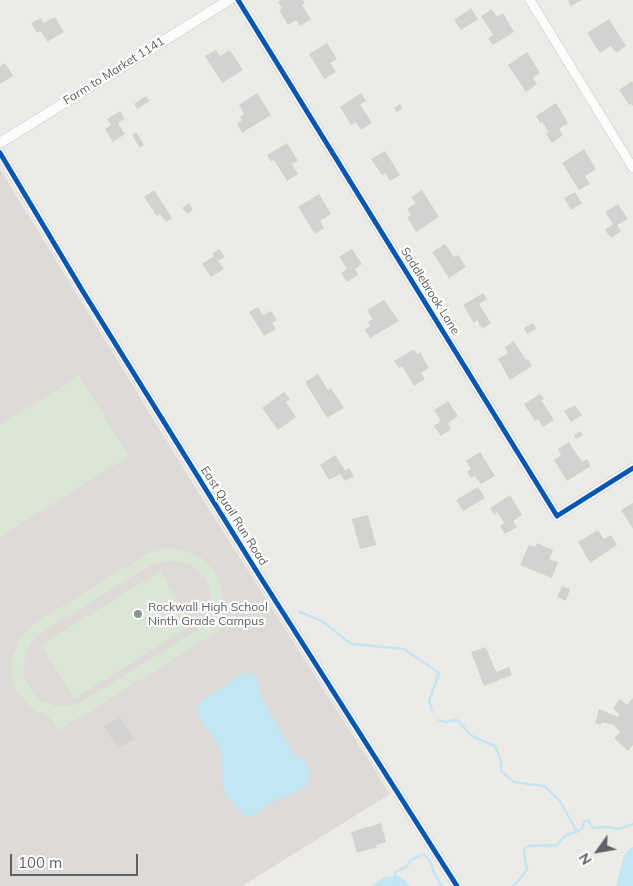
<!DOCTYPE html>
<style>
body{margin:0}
#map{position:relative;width:633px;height:886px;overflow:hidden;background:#edebe8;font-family:Mulish,sans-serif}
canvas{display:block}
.north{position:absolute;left:573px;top:826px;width:50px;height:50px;-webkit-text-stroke:4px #fff;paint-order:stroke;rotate:238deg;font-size:14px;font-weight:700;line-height:20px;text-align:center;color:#5e6265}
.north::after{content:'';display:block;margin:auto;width:18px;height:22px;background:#5e6265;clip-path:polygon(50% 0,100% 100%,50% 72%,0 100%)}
.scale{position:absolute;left:10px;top:854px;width:128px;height:22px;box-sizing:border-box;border:2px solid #5e6265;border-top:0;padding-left:6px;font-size:15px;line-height:18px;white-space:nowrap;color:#5e6265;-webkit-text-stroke:4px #fff;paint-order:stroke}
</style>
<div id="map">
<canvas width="633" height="886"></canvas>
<div class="north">N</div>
<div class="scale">100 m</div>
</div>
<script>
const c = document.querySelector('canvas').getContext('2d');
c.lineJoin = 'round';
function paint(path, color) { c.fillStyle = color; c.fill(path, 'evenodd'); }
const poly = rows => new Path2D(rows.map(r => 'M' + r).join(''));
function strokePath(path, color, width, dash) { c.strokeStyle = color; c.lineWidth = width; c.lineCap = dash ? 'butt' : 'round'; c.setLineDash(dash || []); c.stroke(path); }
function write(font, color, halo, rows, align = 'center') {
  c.font = font + ' Mulish,sans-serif'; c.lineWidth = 4.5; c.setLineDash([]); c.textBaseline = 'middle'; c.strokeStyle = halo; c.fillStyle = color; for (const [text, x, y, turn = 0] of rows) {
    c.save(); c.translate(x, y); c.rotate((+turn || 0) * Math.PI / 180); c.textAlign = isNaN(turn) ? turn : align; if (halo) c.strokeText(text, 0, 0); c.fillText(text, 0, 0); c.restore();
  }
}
const education = poly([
 [0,169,200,495,390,794,242,886,0,886]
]);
const green = poly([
 [79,376,129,456,0,537,0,425],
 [172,548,192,553,203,559,214,571,221,587,222,609,231,623,58,731,49,717,29,706,16,689,11,674,12,658,21,637,32,625,147,554,162,549],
 [166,561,179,561,193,566,205,579,209,588,211,596,209,611,203,622,197,630,80,703,68,706,55,706,41,701,35,696,25,680,23,672,26,651,33,641,38,635,152,564],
 [160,571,193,624,74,699,41,645]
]);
const water = poly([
 [242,673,255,675,258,681,260,694,269,712,294,753,305,761,308,766,310,773,306,786,290,796,277,799,254,815,247,816,236,809,223,789,221,751,215,739,200,720,197,708,200,702,215,691,227,685],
 [631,847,633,847,633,886,616,886,624,855],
 [399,876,406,881,410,886,372,886,384,877]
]);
const stream = poly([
 [300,612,322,621,351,644,404,649,439,673,429,701,432,710],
 [439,720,446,722,457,720,472,736,495,746,501,761,501,771,514,782,544,786,560,801,577,832],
 [394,886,395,872,406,867,411,860,424,854,430,861,434,873,442,886],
 [513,886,527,870,524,852,525,848,528,846,557,845,565,836,582,829,584,822,588,820,593,828,608,827,619,829,633,824]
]);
const building = poly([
 [281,0,303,0,305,3,302,5,311,19,300,26,296,20,288,25,279,10,282,8,278,2],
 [568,0,582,0,571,6],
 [471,8,478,19,461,30,454,20],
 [492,9,497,17,503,13,514,32,493,45,488,38,493,35,481,16],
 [55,17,64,32,47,42,41,31,37,33,31,23,41,18,44,23],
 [609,19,626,46,616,53,611,46,600,53,587,33],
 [327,43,337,59,330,63,336,72,324,79,309,54],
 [216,50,220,56,230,50,243,70,222,83,205,56],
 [527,52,540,73,533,78,537,84,526,92,508,65],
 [5,63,13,76,0,84,0,66],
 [632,81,633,83,633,106,631,104,629,105,619,90],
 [257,93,271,115,242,133,237,124,242,120,240,116,244,114,239,105],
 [361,93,366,101,360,104,372,123,361,130,356,122,351,125,340,107],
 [146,96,150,101,137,109,134,104],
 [556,103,568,123,559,129,563,135,552,143,546,134,549,132,542,122,540,123,536,116],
 [400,104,403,108,397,112,394,108],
 [120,111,125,119,118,123,125,134,113,142,105,129,111,125,107,119],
 [136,132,144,145,140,148,132,135],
 [287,143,298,161,292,164,298,174,287,181,274,160,271,162,267,155],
 [584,149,596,169,585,176,590,184,579,190,562,163],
 [385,151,400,175,390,181,385,173,382,175,371,159],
 [154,190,172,218,166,222,160,214,157,216,144,197],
 [422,190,439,217,416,232,407,217,411,215,407,209,416,203,411,197],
 [575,192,582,203,571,210,564,198],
 [319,194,331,214,320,221,324,228,315,234,298,207],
 [189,203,193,210,187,214,182,208],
 [618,204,628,219,617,225,621,231,611,238,605,230,613,224,605,212],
 [445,244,454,257,458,255,466,267,449,278,432,252],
 [219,249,225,257,218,261,224,269,211,277,202,264,214,256,212,254],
 [352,249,362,264,355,269,358,275,347,282,341,273,347,269,339,257],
 [483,293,487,299,479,304,491,323,482,329,477,320,474,323,463,305],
 [384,300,399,321,370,338,365,330,370,326,368,322,373,319,367,310],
 [258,307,263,315,271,311,277,320,272,323,276,329,264,336,249,312],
 [533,323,536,329,527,334,524,328],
 [514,341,526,360,528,359,532,366,510,380,498,359,508,353,505,347],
 [414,349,417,354,420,352,429,368,421,373,425,379,414,386,402,366,399,368,394,361],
 [318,374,328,390,331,388,344,408,327,418,305,382],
 [284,392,290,399,286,402,296,417,278,430,262,408],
 [540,394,544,399,541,400,554,420,543,427,538,419,535,421,524,404],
 [448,401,458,416,448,423,451,429,441,436,434,426,441,421,434,410],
 [575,405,582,415,571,422,564,411],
 [580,431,583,435,576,439,574,435],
 [569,442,582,462,587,459,591,466,567,481,554,460,561,455,558,449],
 [480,452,495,476,481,484,475,476,471,478,467,472,471,469,466,461],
 [335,455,345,470,349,468,354,476,345,481,340,474,329,480,320,465],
 [478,487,485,498,463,511,456,500],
 [510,495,522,515,513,521,517,527,505,534,500,526,504,523,497,512,494,515,490,508],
 [633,503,633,529,621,510],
 [368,515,376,545,360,549,352,519],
 [598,530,604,539,611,535,617,545,590,563,578,542],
 [537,543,553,550,549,559,558,562,552,578,520,565,529,545,535,547],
 [562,586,570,589,566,601,557,597],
 [486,647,496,672,509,667,512,675,484,686,471,652],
 [633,698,633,745,628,751,614,738,620,732,614,725,605,723,602,722,601,725,595,723,599,709,618,717,620,715,613,708,620,699,627,705],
 [120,717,134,739,118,748,104,727],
 [381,823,386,842,376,845,377,847,357,853,351,832]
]);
const minor = poly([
 [238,0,557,516,633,468],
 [530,0,633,168],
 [0,153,82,290,259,575,457,886]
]);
const tertiary = poly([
 [0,143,229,0]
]);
const cycleway = poly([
 [238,0,557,516,633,468],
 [0,153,82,290,259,575,457,886]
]);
const markers = [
 [138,614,5,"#909293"]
];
const streetNames = [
 ["Farm to Market 1141",114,71,-32],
 ["Saddlebrook Lane",430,291,58],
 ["East Quail Run Road",234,516,58]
];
const poiNames = [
 ["Rockwall High School",148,607],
 ["Ninth Grade Campus",148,621]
];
paint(education, '#dddad7');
paint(green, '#dae7d5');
paint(water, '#c2e6f2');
strokePath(stream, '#c2e6f2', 2.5);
paint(building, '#d4d2d1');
strokePath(minor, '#c9c9c8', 10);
strokePath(tertiary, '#c9c9c8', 11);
strokePath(minor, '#fcfcfc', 9);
strokePath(tertiary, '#fcfcfc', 10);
strokePath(cycleway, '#0057b8', 5);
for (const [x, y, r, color] of markers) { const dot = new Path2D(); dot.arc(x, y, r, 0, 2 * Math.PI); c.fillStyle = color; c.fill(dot); strokePath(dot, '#fff', 2); }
write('12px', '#5e6265', '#fff', streetNames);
write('12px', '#5e6265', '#fff', poiNames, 'left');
</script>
